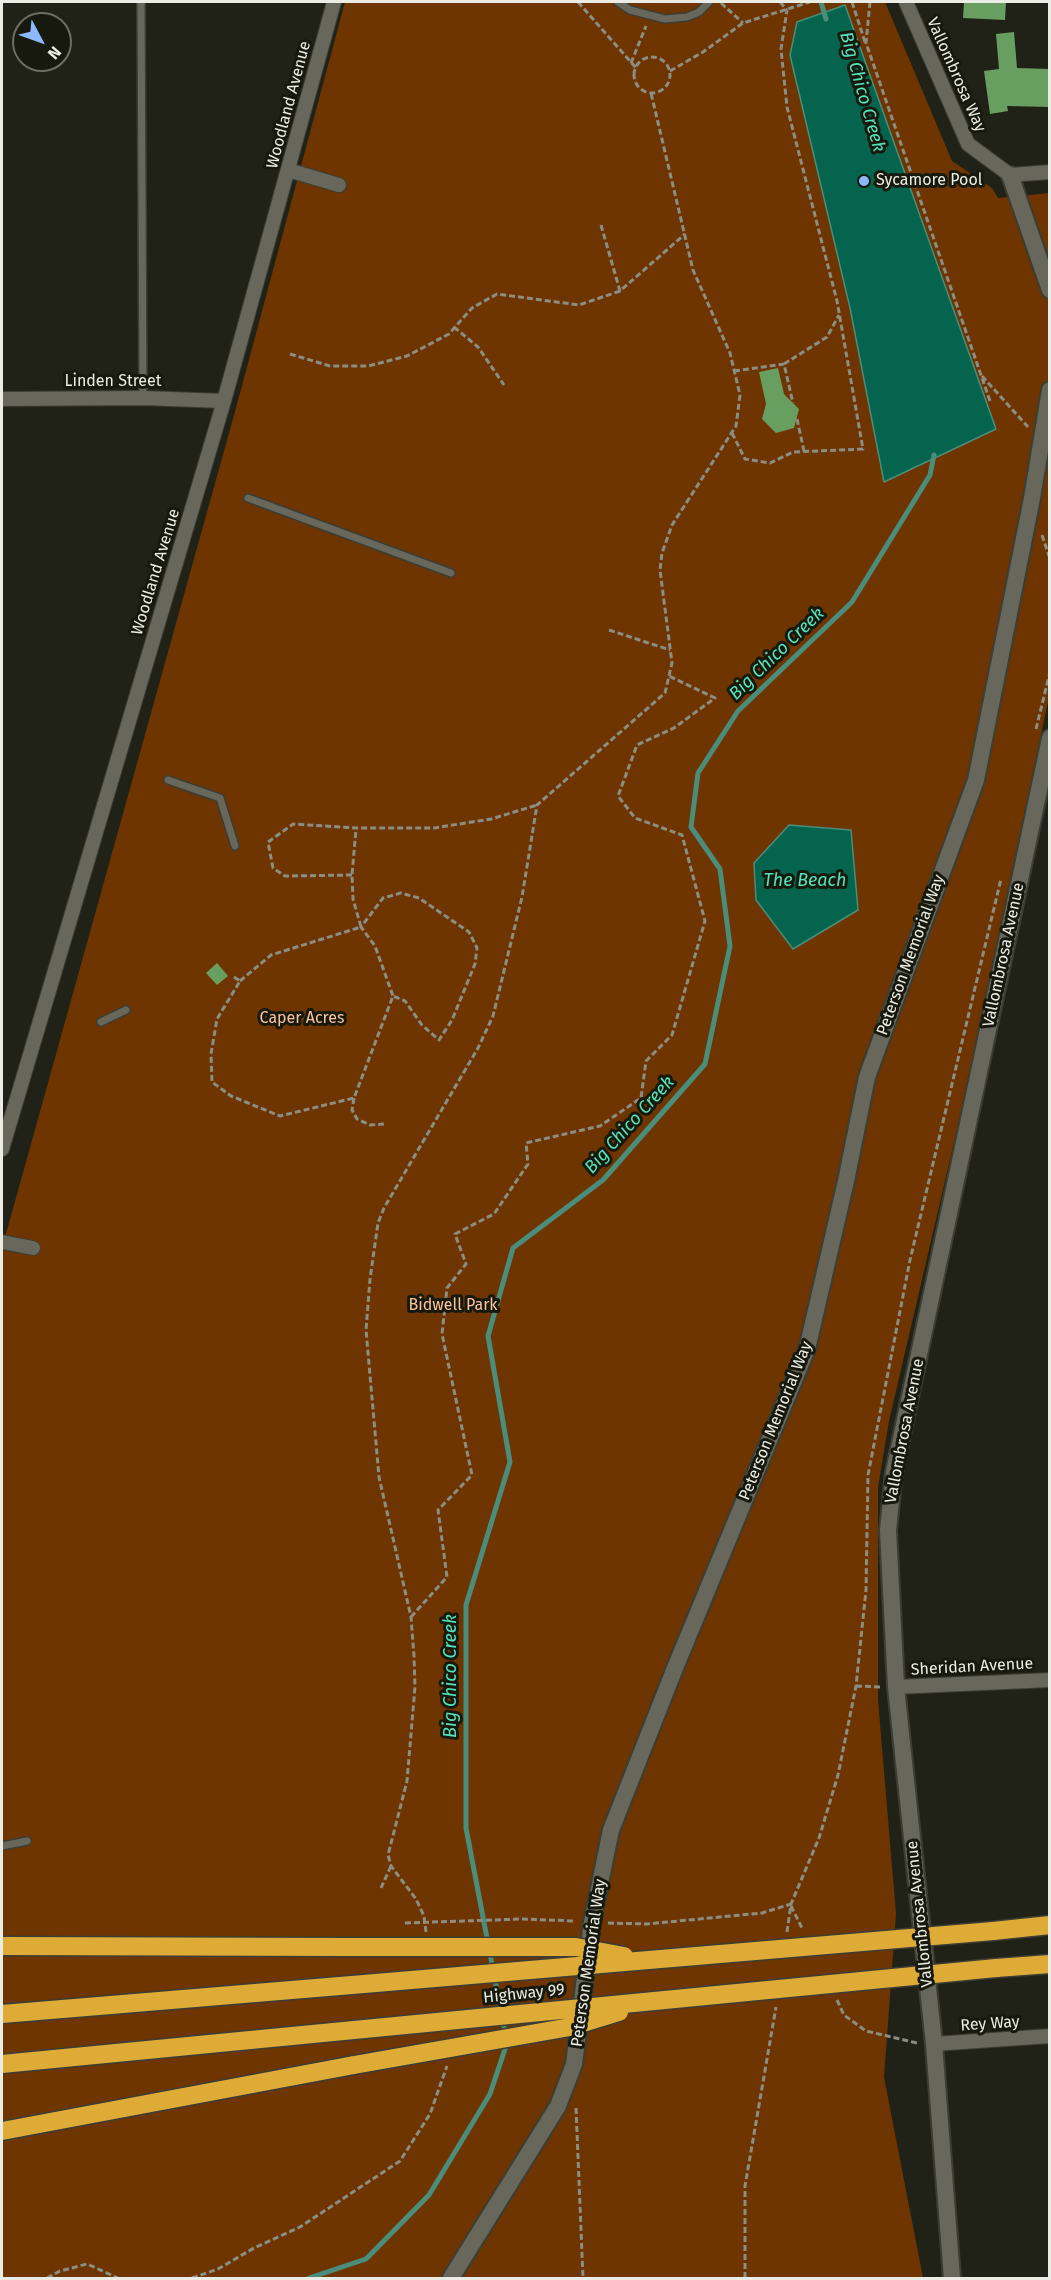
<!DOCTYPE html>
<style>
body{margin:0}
#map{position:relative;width:1051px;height:2280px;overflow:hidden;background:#212217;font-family:"Fira Sans",sans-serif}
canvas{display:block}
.frame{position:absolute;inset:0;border:3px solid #ebece4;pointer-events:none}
.north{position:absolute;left:12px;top:12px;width:60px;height:60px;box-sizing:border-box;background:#18190e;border:2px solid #6c6d64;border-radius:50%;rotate:131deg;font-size:16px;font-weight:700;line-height:24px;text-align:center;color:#ebece4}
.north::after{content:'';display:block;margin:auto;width:21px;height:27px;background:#8cb9fc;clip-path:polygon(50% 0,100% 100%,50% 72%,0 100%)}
</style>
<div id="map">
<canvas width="1051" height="2280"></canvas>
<div class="frame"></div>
<div class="north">N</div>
</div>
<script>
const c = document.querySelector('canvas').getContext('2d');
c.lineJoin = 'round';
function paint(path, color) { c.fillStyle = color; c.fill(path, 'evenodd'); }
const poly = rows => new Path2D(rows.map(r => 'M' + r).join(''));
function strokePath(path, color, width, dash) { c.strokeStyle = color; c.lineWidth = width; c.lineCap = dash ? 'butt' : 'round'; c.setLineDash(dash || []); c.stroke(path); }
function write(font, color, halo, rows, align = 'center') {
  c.font = font + ' "Fira Sans",sans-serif'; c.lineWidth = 6; c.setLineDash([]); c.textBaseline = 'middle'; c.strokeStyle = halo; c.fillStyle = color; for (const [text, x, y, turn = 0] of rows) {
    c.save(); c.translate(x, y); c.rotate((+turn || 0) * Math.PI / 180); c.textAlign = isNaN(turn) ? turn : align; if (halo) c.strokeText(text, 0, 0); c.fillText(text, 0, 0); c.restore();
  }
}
const green = poly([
 [345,2,885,2,952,161,992,188,998,198,1050,193,1049,697,958,1125,889,1421,878,1487,878,1700,896,1914,884,2077,923,2278,2,2278,2,1248,236,408]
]);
const water = poly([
 [845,5,996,429,884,482,850,308,790,55,797,22,845,5],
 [789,825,851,830,858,910,793,949,756,900,754,863,789,825]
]);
const stream = poly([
 [821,2,826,19],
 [309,2278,366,2259,429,2195,490,2094,507,2043,466,1828,466,1605,510,1462,488,1336,513,1248,603,1180,705,1064,730,946,720,869,691,827,698,773,738,711,852,602,930,475,934,455]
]);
const building = poly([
 [964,2,1006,2,1005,20,963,18],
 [1014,32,1017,68,1050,69,1050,107,1007,106,1008,111,990,114,984,71,999,69,996,34],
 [778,368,784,394,799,409,794,428,776,433,762,419,766,404,759,372],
 [217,963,228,976,217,985,206,973]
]);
const path = poly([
 [578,2,636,68],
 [780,2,787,10],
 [852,2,865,42],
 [870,2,866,43,990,401],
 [721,3,743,23],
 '634 75a18 18 0 1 1 36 0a18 18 0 1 1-36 0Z',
 [631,63,646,26],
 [670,71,703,52,743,23,810,2],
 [601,225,620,291],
 [454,327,478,347,504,385],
 [290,354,330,366,368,366,407,356,449,334,472,308,497,294,579,305,620,291,685,234],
 [784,364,827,337,839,315],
 [734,371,784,364,793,403],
 [982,376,1028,427],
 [797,419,804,451],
 [732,433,745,459,770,463,793,452,863,449,837,301,787,107,781,49,787,10],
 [1042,535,1050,559],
 [609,630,670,650],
 [1036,729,1050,672],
 [352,875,285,876,273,868,268,842,293,824,356,828,434,828,491,819,537,805],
 [234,977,240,981,217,1019,211,1054,212,1082,231,1096,280,1116,354,1098,393,996,405,1001,422,1025,439,1040,452,1020,475,964,477,948,469,932,419,898,401,893,383,898,361,927,375,946,393,996],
 [240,981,271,955,361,927,353,899,352,875,356,829],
 [354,1098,352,1110,357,1119,370,1125,384,1124],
 [411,1617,447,1577,438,1510,472,1475,442,1334,447,1288,466,1264,455,1234,494,1214,528,1164,526,1143,600,1126,641,1098,646,1061,672,1035,705,921,682,835,635,818,618,796,637,745,674,728,715,698,669,676],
 [856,1686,881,1687],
 [381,1888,391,1866],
 [791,1906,803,1930],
 [405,1923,522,1919,575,1921],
 [608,1923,647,1924,762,1913,791,1904],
 [426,1932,424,1916,416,1899,391,1866,388,1855,407,1781,415,1687,414,1656,411,1617,379,1477,366,1330,370,1279,378,1223,384,1208,478,1048,493,1016,522,897,537,805,665,693,672,663,660,570,662,553,672,525,736,426,740,395,730,353,693,270,651,93],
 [787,1932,791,1904,819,1838,838,1775,856,1686,866,1590,868,1475,910,1260,1001,879],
 [837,2000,844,2015,866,2031,917,2043],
 [576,2108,583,2278],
 [47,2278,60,2271,87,2264,118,2278],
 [192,2278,218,2269,254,2248,300,2227,400,2161,430,2114,447,2066],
 [745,2278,745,2186,776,2007]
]);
const service = poly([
 [141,2,143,398],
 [618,2,630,10,665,19,687,17,699,12,709,2],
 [248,498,451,573],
 [168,780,220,798,235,846],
 [101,1022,126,1010],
 [2,1846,27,1841]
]);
const minor = poly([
 [906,2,968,144,1010,175,1050,172],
 [288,170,339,185],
 [2,399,143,398,224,401],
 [2,1149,224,401,334,2],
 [2,1242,33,1248],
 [896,1687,1050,1680],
 [934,2044,1050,2036]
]);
const tertiary = poly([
 [1010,175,1050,290],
 [451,2278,558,2106,574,2064,592,1922,611,1830,675,1668,807,1349,846,1181,867,1077,976,780,1032,498,1050,390],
 [952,2278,934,2044,896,1687,888,1530,894,1472,1050,738]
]);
const motorway = poly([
 [993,1931,1050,1925],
 [2,1946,348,1947],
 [996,1968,1050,1964],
 [2,2014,352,1985],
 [2,2064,354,2030],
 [2,2131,354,2065]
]);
const motorwayBridge = poly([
 [348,1947,576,1947,624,1956],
 [352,1985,993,1931],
 [354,2030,996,1968],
 [354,2065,570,2027,619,2012]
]);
const markers = [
 [864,181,6,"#8cb9fc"]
];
const streetNames = [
 ["Vallombrosa Way",956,75,66],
 ["Woodland Avenue",289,105,-75],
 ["Linden Street",113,382],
 ["Woodland Avenue",156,572,-73],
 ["Peterson Memorial Way",911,955,-70],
 ["Vallombrosa Avenue",1004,955,-78],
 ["Peterson Memorial Way",776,1421,-68],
 ["Vallombrosa Avenue",905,1431,-79],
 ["Sheridan Avenue",972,1667,-3],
 ["Vallombrosa Avenue",920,1914,-96],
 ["Peterson Memorial Way",589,1963,-82],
 ["Highway 99",524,1994,-6],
 ["Rey Way",990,2024,-4]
];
const poiNames = [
 ["Sycamore Pool",876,181]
];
const parkNames = [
 ["Caper Acres",302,1019],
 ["Bidwell Park",453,1306]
];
const waterNames = [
 ["Big Chico Creek",862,92,74],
 ["Big Chico Creek",777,654,-44],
 ["The Beach",805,881],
 ["Big Chico Creek",630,1125,-48],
 ["Big Chico Creek",451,1676,-90]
];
paint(green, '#6e3500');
paint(water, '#05644e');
strokePath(water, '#4a8d7b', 1.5);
strokePath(stream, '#4a8d7b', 5);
paint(building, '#689f60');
strokePath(service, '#3c3d34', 10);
strokePath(minor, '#3c3d34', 16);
strokePath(tertiary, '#3c3d34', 20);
strokePath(motorway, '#3c3d34', 21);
strokePath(path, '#8c8d84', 3, [6, 3]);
strokePath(service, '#67685b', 7);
strokePath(minor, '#67685b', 14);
strokePath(tertiary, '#67685b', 16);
strokePath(motorway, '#dfab37', 18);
strokePath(motorwayBridge, '#3c3d34', 21, []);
strokePath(motorwayBridge, '#dfab37', 18);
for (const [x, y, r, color] of markers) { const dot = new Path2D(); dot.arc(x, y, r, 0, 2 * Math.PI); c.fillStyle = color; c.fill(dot); strokePath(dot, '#18190e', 2); }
write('16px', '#ebece4', '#18190e', streetNames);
write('16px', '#ebece4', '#18190e', poiNames, 'left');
write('16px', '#fcc39d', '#18190e', parkNames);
write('italic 18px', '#52e4bb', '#18190e', waterNames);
</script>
